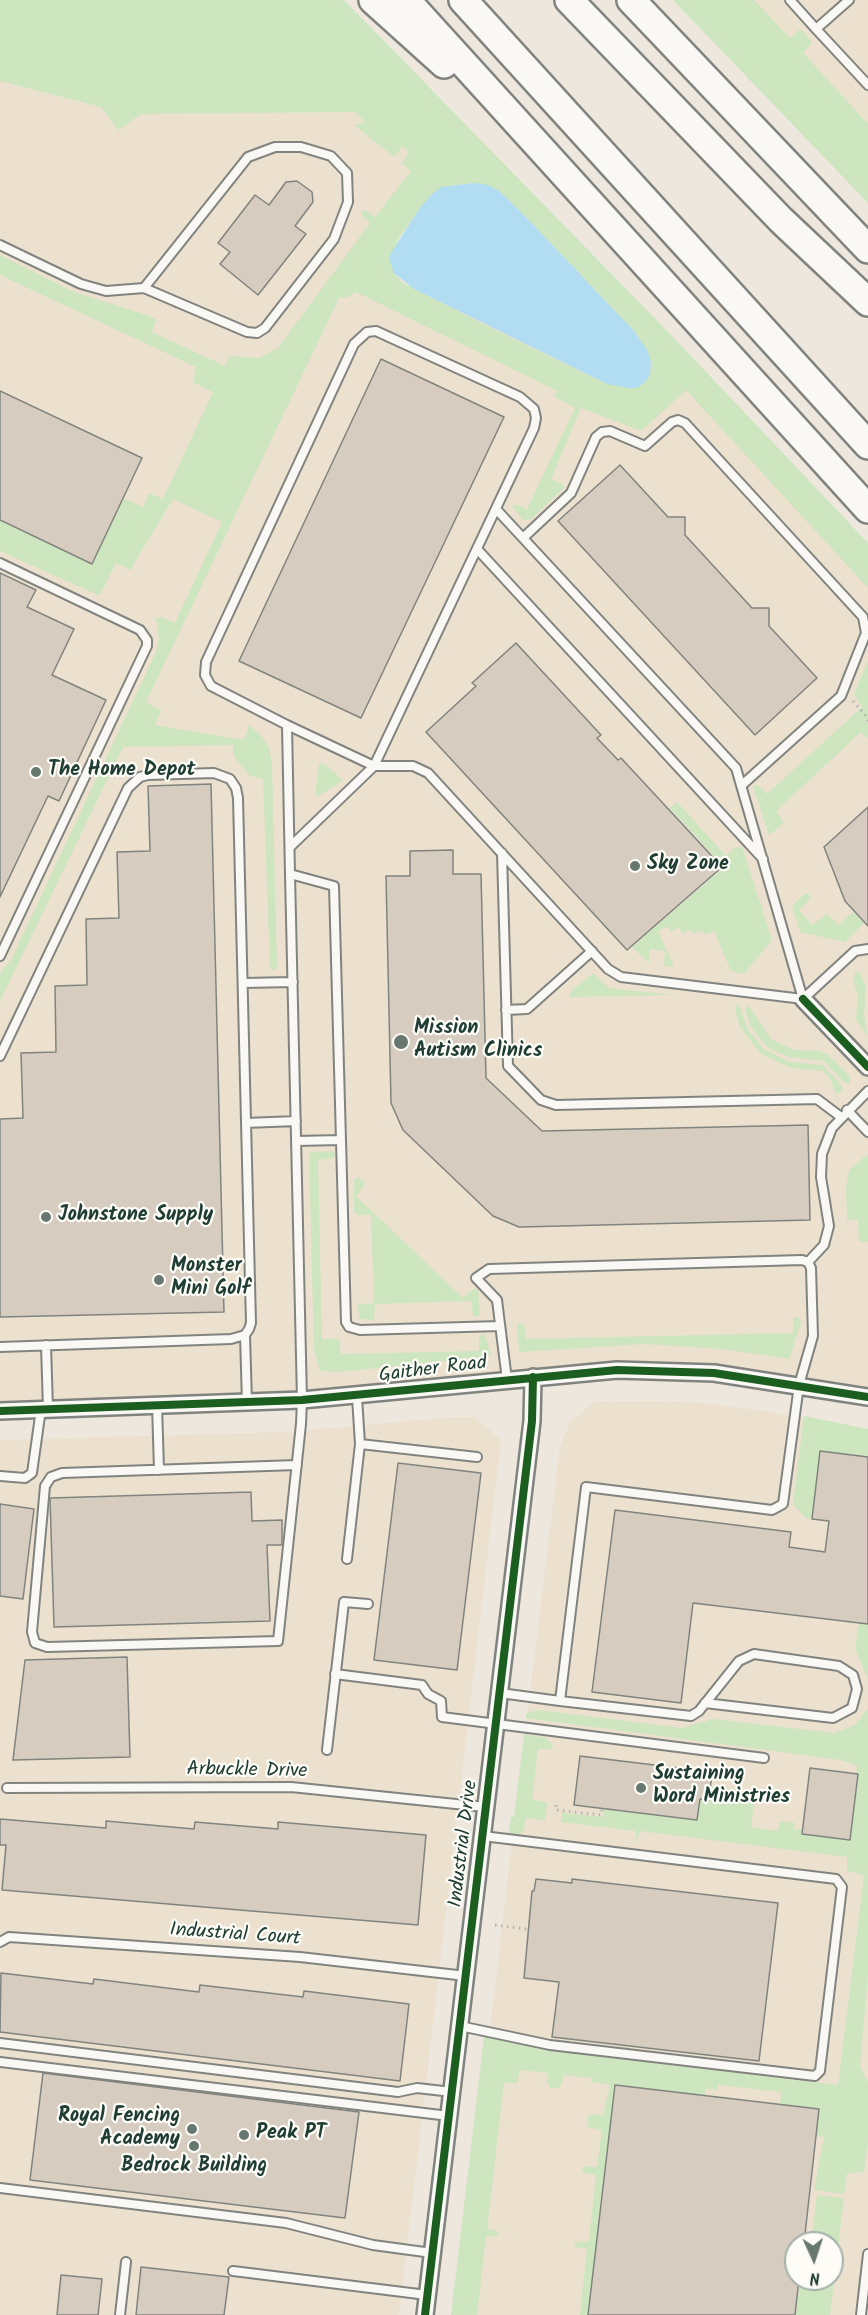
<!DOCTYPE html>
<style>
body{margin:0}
#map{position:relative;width:868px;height:2315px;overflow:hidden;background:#ede7de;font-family:Kalam,sans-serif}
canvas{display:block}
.north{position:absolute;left:784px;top:2231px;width:60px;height:60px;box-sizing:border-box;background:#fdfcf7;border:2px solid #a4b0a9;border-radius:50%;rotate:177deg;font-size:16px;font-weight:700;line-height:24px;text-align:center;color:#1f3d34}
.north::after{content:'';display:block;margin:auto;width:21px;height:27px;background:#677870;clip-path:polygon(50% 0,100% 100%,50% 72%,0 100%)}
</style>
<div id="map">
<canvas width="868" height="2315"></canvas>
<div class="north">N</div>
</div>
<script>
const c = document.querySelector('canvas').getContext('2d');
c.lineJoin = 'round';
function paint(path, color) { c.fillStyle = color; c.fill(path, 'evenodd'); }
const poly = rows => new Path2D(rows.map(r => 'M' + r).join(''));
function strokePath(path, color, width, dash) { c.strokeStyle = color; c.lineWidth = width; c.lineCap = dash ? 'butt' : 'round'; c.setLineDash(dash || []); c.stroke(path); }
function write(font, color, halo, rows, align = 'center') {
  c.font = font + ' Kalam,sans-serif'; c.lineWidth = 4.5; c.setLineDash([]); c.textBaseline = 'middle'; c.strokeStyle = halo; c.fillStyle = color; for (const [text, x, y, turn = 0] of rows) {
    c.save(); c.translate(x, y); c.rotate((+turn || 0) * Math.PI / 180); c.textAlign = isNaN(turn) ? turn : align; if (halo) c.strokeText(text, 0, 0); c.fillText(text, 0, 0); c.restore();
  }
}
const built = poly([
 [731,0,868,0,868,147],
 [0,81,129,114,355,112,379,136,408,147,422,165,344,274,692,364,868,548,868,1392,715,1368,375,1391,0,1407],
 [647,1401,702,1403,765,1411,868,1431,868,1859,850,1873,864,1874,838,2085,560,2052,489,2038,513,1833,521,1834,515,1817,560,1446,571,1421,595,1402],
 [454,1417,475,1417,501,1440,399,2315,0,2315,0,1440,287,1432],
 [868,1903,868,2315,464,2315,495,2053,845,2096],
 [796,2243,832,2243,832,2279,796,2279]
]);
const green = poly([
 [0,0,344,0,673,337,868,543,868,588,686,390,641,431,581,408,551,479,563,484,564,488,531,519,523,520,512,506,517,505,527,509,575,408,555,397,557,391,356,292,348,297,339,298,146,702,161,710,155,725,244,740,249,725,263,738,269,748,272,763,277,968,273,970,270,967,263,779,250,776,233,755,233,745,123,747,0,1001,0,973,11,960,156,652,159,639,156,618,162,617,175,623,222,522,173,499,130,570,116,563,101,593,98,595,0,551,0,520,92,563,123,498,143,507,149,493,163,499,213,392,193,382,196,367,0,275,0,255,74,292,150,316,156,320,152,332,225,366,230,356,259,358,278,348,370,223,362,216,361,212,366,210,375,217,411,171,402,163,409,152,402,147,394,157,354,125,365,122,355,112,141,114,118,130,101,107,0,81],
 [473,183,521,212,633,330,651,362,650,375,607,384,479,322,402,282,394,273,397,241,419,209,442,187],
 [673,0,754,0,790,38,799,30,803,31,812,43,803,53,868,124,868,203],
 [868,660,868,739,861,732,776,811,784,823,769,835,753,786,758,785,767,794,862,707,854,695],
 [319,764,324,764,343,780,317,797,315,793],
 [677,802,726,856,736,847,742,847,772,940,744,974,731,971,714,931,705,935,702,930,693,934,690,929,682,933,679,927,670,932,668,926,658,931,674,967,664,966,665,951,650,949,649,963,632,947,724,867,670,808],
 [804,894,809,894,811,898,799,910,812,925,827,914,839,925,853,912,864,923,845,942,800,932,792,906],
 [856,971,860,972,866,988,864,1015,868,1037,856,1020,858,996,853,980],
 [593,973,609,988,675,995,570,997,571,991],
 [738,1003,748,1030,765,1050,789,1062,823,1065,842,1086,843,1091,836,1094,830,1079,823,1071,791,1068,761,1054,740,1027,735,1010],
 [748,1005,771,1039,794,1050,819,1051,827,1054,849,1075,850,1084,845,1083,824,1061,788,1057,767,1047,751,1027,745,1009],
 [331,1151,335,1153,334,1158,318,1160,322,1339,339,1339,341,1354,479,1351,479,1336,485,1334,491,1356,339,1372,320,1371,314,1349,309,1152],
 [868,1154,868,1242,859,1242,858,1220,847,1220,846,1187,849,1170],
 [359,1177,365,1184,356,1196,463,1298,473,1289,478,1289,480,1316,473,1316,471,1301,375,1304,374,1320,359,1319,358,1305,374,1303,371,1215,357,1215,354,1211,354,1180],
 [798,1316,801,1322,789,1359,722,1349,644,1344,519,1352,517,1326,519,1323,524,1325,526,1339,793,1333,793,1319],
 [804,1416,868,1429,868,1457,820,1451,812,1519,806,1518,793,1504],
 [859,1623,868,1624,868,1679,855,1649],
 [868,1708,868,1974,860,2066,868,2082,868,2141,864,2172,847,2173,844,2194,814,2190,824,2137,816,2136,819,2109,780,2104,781,2092,718,2085,718,2090,706,2089,705,2096,615,2085,588,2315,580,2315,587,2249,576,2247,574,2243,589,2241,596,2175,584,2173,582,2169,586,2166,597,2167,602,2130,588,2127,587,2117,592,2114,603,2115,610,2085,592,2082,592,2078,564,2075,560,2088,551,2088,547,2083,548,2073,520,2070,517,2083,504,2083,487,2229,497,2231,499,2235,486,2237,477,2315,451,2315,484,2037,560,2052,838,2085,864,1875,847,1871,847,1857,640,1831,636,1844,636,1831,561,1822,562,1813,603,1817,604,1809,697,1820,700,1799,710,1786,755,1792,751,1827,778,1831,780,1821,795,1823,794,1829,802,1830,802,1834,850,1840,857,1765,840,1760,526,1718,526,1713,538,1710,682,1728,713,1719,834,1733,855,1725],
 [524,1734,546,1738,553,1746,551,1749,538,1749,532,1799,547,1803,545,1820,526,1818,524,1831,520,1834,509,1833,511,1817,514,1817],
 [817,2195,844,2198,830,2315,796,2315,800,2279,832,2279,832,2243,811,2243]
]);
const water = poly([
 [473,183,488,185,499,191,521,212,633,330,647,350,651,362,650,375,644,383,636,388,628,388,607,384,414,289,394,273,389,259,391,253,419,209,432,194,442,187]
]);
const building = poly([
 [297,181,312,192,313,202,295,226,306,234,258,295,220,264,230,252,218,243,255,195,269,205,286,182,297,181],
 [381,359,504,417,361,718,239,661,381,359],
 [0,391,142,458,92,564,0,520,0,391],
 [620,465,668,517,685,517,685,535,752,608,769,608,769,626,817,678,755,735,558,521,620,465],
 [0,573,36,590,27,607,74,629,52,675,106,700,59,801,48,796,0,897,0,573],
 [516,643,601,735,597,738,618,760,621,758,722,867,627,950,426,732,476,686,472,683,516,643],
 [211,784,224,1312,0,1317,0,1119,23,1118,21,1053,56,1052,55,986,87,985,86,919,119,918,117,852,150,851,148,786,211,784],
 [868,807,868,926,845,901,824,847,868,807],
 [453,850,453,874,481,874,486,1078,542,1131,808,1125,810,1220,519,1227,493,1216,403,1130,391,1103,386,876,410,876,410,851,453,850],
 [820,1451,868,1457,868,1624,693,1603,681,1703,592,1692,615,1510,791,1532,789,1547,825,1552,829,1521,812,1519,820,1451],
 [398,1463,481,1473,457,1670,374,1660,398,1463],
 [251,1492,252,1521,282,1520,282,1545,267,1545,270,1621,54,1627,50,1498,251,1492],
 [0,1504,34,1509,23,1599,0,1596,0,1504],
 [127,1657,130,1757,13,1760,25,1660,127,1657],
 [580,1756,712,1772,709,1800,700,1799,697,1820,574,1805,580,1756],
 [810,1768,858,1774,850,1840,802,1834,810,1768],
 [0,1819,106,1828,106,1821,194,1829,195,1822,278,1829,278,1822,426,1835,418,1925,2,1890,6,1845,0,1845,0,1819],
 [536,1879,572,1883,572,1879,778,1903,759,2061,552,2037,559,1982,524,1978,532,1891,534,1891,536,1879],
 [1,1973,93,1984,94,1979,199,1992,200,1985,303,1997,304,1991,409,2004,400,2081,0,2032,1,1973],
 [43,2073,359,2112,345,2218,30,2180,43,2073],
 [615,2085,819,2109,804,2243,796,2243,796,2279,799,2279,795,2315,588,2315,615,2085],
 [141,2267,229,2277,224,2315,136,2315,141,2267],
 [61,2275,102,2279,98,2315,57,2315,61,2275]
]);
const path = poly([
 [853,701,867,717,868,724],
 [556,1805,556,1810,601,1815,602,1809],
 [495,1925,527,1929]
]);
const lane = poly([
 [790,0,816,29,849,0],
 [816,29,868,85],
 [0,245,81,284,106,291,144,288,247,332,257,333,265,328,334,239,348,202,347,173,331,156,301,147,275,147,248,157,144,288],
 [496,509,736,768,803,999],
 [523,538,571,493,596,437,602,432,610,431,645,446,672,422,678,420,685,423,863,617,866,633,841,696,742,785],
 [477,549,763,859],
 [0,563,140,630,147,640,147,646,0,956],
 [287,725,211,686,205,675,206,662,354,344,367,332,376,331,520,397,534,409,536,418,534,428,374,766,413,766,428,773,608,969,621,977,803,999,855,951,868,949],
 [290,847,374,766,287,725,290,874,302,1400,301,1424,278,1641,47,1647,35,1643,32,1632,45,1486,51,1477,62,1473,297,1465],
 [502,853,508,1066,541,1100,556,1105,817,1099,841,1117],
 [290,874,334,886,346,1322,349,1327,360,1330,500,1326],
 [243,983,293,982],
 [506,1010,527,1009,592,951],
 [0,1056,128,788,140,777,148,775,214,773,230,779,236,788,238,798,251,1323,249,1329,245,1335,231,1339,0,1347],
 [847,1110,868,1132],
 [246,1123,296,1121],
 [296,1141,340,1140],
 [245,1335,247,1403],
 [46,1345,48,1409],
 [507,1380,497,1300,476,1278,489,1269,802,1260,808,1262],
 [157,1405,159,1470],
 [360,1444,477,1457],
 [0,1476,25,1478,32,1473,41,1409],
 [347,1559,360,1444,357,1397],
 [335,1674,422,1685,428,1694,441,1701,442,1717,764,1758],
 [500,1693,560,1701],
 [705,1703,833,1718,852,1708,857,1689,853,1675,839,1666,754,1654,739,1661,699,1711,691,1716,560,1701,586,1487,772,1510,783,1504,799,1385,813,1336,811,1268,808,1262,824,1245,829,1226,821,1177,822,1154,832,1128,868,1091],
 [327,1750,344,1602,368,1604],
 [7,1788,291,1787,485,1807],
 [0,1942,9,1937,300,1957,466,1976],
 [460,2026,550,2045,815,2076,820,2071,842,1887,836,1879,483,1836],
 [0,2043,398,2092,417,2088,452,2092],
 [0,2062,449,2116],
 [0,2188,286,2223,373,2245,432,2253],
 [233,2271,427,2295],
 [120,2315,126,2262],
 [861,2315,868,2254]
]);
const street = poly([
 [803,999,868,1067],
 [0,1411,302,1400,617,1370,714,1373,868,1397],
 [425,2315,532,1421,533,1377]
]);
const highway = poly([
 [373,0,444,64],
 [406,0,868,509],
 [463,0,868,445],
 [569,0,781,220,868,302],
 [631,0,868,249]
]);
const cycleway = poly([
 [803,999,868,1067],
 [0,1411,302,1400,617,1370,714,1373,868,1397],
 [425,2315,532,1421,533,1377]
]);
const markers = [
 [36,772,6,"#677870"],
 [635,866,6,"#677870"],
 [401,1042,8,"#677870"],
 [46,1217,6,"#677870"],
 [159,1280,6,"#677870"],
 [641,1788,6,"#677870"],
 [192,2129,6,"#677870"],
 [244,2135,6,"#677870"],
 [194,2146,6,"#677870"]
];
const poiNames = [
 ["The Home Depot",48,772],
 ["Sky Zone",647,866],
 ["Mission",414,1030],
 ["Autism Clinics",414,1053],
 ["Johnstone Supply",58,1217],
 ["Monster",171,1268],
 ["Mini Golf",171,1291],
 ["Sustaining",653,1776],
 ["Word Ministries",653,1799],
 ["Royal Fencing",180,2118,"right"],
 ["Academy",180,2141,"right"],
 ["Peak PT",256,2135],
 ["Bedrock Building",194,2168,"center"]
];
const streetNames = [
 ["Gaither Road",433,1371,-7],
 ["Arbuckle Drive",247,1772,1],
 ["Industrial Drive",465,1844,-83],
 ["Industrial Court",235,1936,4]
];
paint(built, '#ece0cf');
paint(green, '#cde6bf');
paint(water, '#b1dcf1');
paint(building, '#d6ccc0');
strokePath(building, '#81847e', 1.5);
strokePath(lane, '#81847e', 12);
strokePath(street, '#81847e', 20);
strokePath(highway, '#81847e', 32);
strokePath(path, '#b2b5b2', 3, [1.5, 4.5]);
strokePath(lane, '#f9f8f5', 8);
strokePath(street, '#f9f8f5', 15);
strokePath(highway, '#f9f8f5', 27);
strokePath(cycleway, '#1b5e20', 8);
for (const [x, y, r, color] of markers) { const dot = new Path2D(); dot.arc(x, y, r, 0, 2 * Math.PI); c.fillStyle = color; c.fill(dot); strokePath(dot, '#fdfcf7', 2); }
write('bold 20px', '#1f3d34', '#fdfcf7', poiNames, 'left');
write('20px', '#1f3d34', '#fdfcf7', streetNames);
</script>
